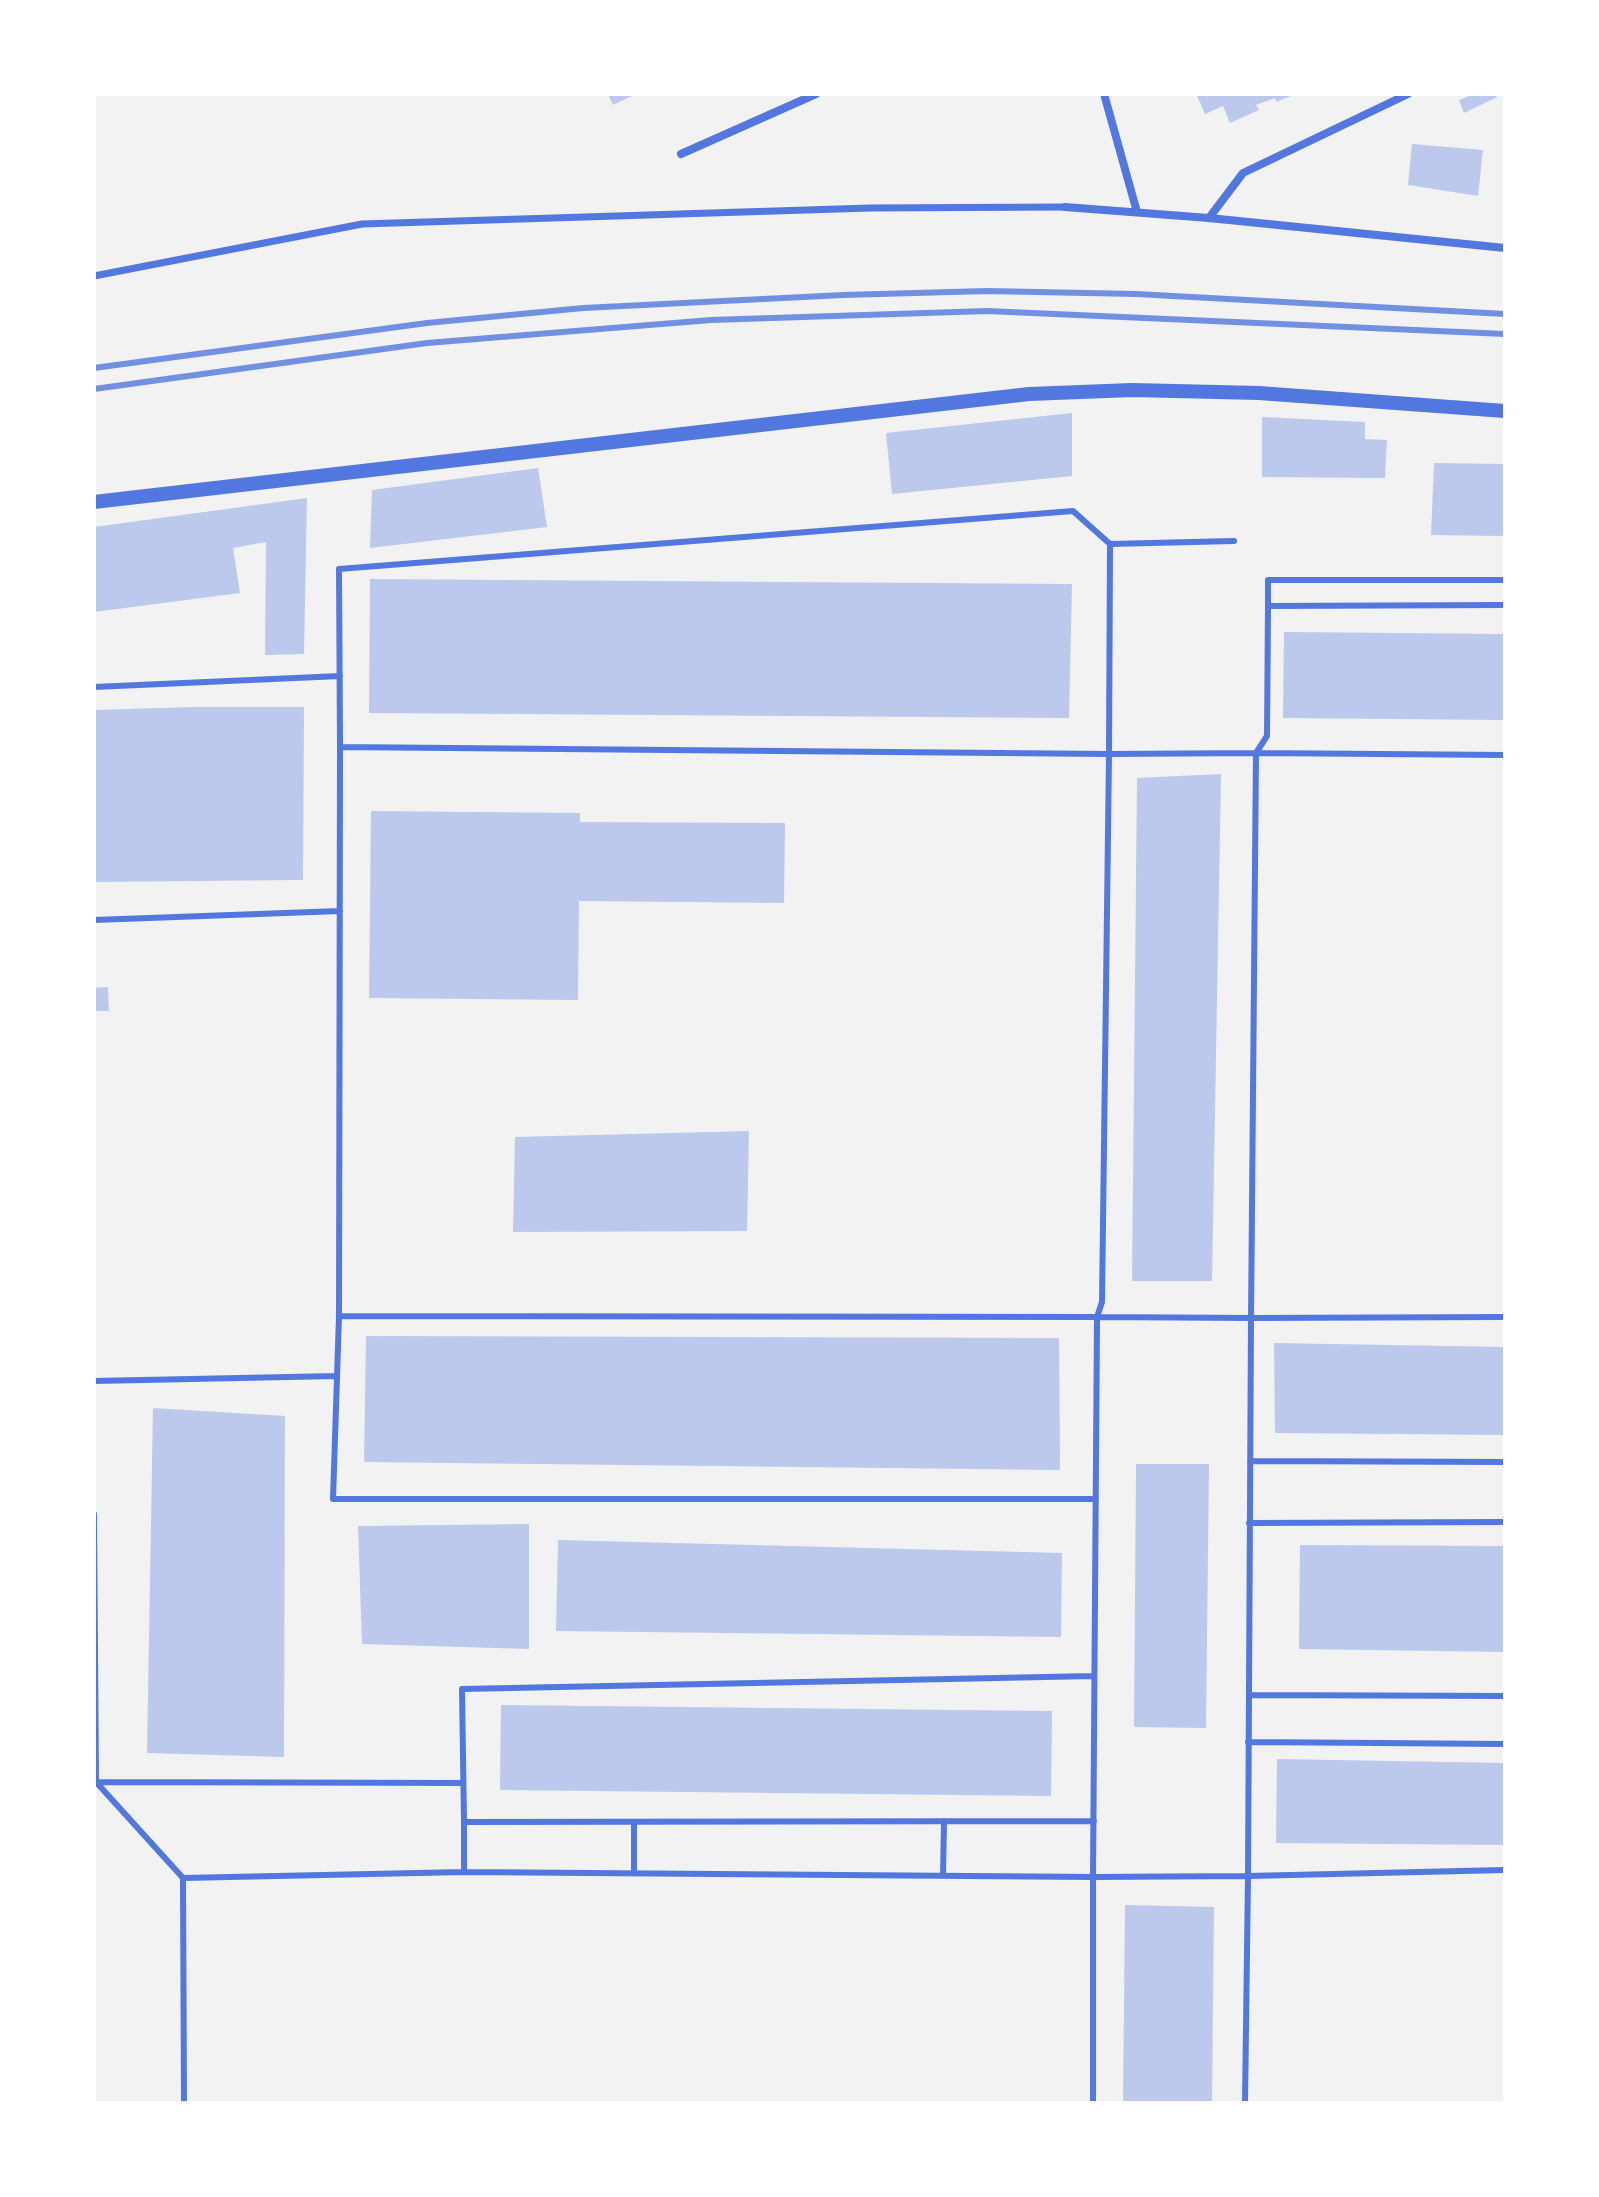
<!DOCTYPE html>
<style>
body{margin:0}
#map{position:relative;width:1599px;height:2197px;overflow:hidden;background:#f2f2f2;font-family:"Titillium Web",sans-serif}
canvas{display:block}
.frame{position:absolute;inset:0;border:96px solid #fff;pointer-events:none}
</style>
<div id="map">
<canvas width="1599" height="2197"></canvas>
<div class="frame"></div>
</div>
<script>
const c = document.querySelector('canvas').getContext('2d');
c.lineJoin = 'round';
function paint(path, color) { c.fillStyle = color; c.fill(path, 'evenodd'); }
const poly = rows => new Path2D(rows.map(r => 'M' + r).join(''));
function strokePath(path, color, width, dash) { c.strokeStyle = color; c.lineWidth = width; c.lineCap = dash ? 'butt' : 'round'; c.setLineDash(dash || []); c.stroke(path); }
const building = poly([
 [608,94,636,94,613,105],
 [1196,94,1296,94,1276,102,1275,98,1256,105,1259,110,1230,123,1223,106,1205,114],
 [1474,94,1496,94,1497,97,1464,113,1459,100],
 [1412,144,1483,150,1478,196,1408,185],
 [1072,413,1072,476,892,494,886,433],
 [1262,417,1365,422,1365,439,1387,440,1385,478,1262,477],
 [1434,463,1505,464,1505,536,1431,535],
 [538,468,547,527,370,548,372,490],
 [307,498,304,654,265,655,266,542,233,548,240,593,94,612,94,527],
 [370,579,1072,584,1069,718,369,713],
 [1284,632,1505,634,1505,720,1283,718],
 [193,707,304,707,303,880,94,882,94,710],
 [1221,774,1212,1281,1132,1281,1137,778],
 [371,811,580,813,580,822,785,823,784,903,579,901,578,1000,369,998],
 [108,987,109,1011,94,1011,94,988],
 [749,1131,747,1231,513,1232,515,1137],
 [366,1336,1059,1338,1060,1470,364,1462],
 [1274,1343,1505,1347,1505,1435,1275,1433],
 [153,1408,285,1416,284,1757,147,1753],
 [1136,1464,1209,1464,1206,1728,1134,1727],
 [529,1524,529,1649,362,1644,358,1526],
 [558,1540,1062,1553,1061,1637,556,1631],
 [1300,1545,1505,1546,1505,1652,1299,1649],
 [501,1705,1052,1711,1051,1796,500,1790],
 [1277,1759,1505,1763,1505,1845,1276,1843],
 [1125,1905,1214,1907,1212,2103,1123,2103]
]);
const service = poly([
 [1110,544,1073,511,339,569,340,747,1109,754,1110,544,1234,541],
 [1268,606,1268,580,1505,580],
 [94,687,340,676],
 [340,747,339,1316,1097,1317,1102,1302,1109,754,1256,753,1267,736,1268,606,1505,605],
 [1505,755,1256,753,1251,1318,1505,1317],
 [94,920,340,911],
 [339,1316,333,1499,1096,1499],
 [94,1381,337,1376],
 [1250,1461,1505,1462],
 [94,1514,96,1782,183,1878],
 [1249,1523,1505,1522],
 [1249,1695,1505,1696],
 [1248,1742,1505,1744],
 [96,1782,463,1783],
 [1094,1821,464,1822,462,1689,1094,1676],
 [464,1822,464,1872,1093,1877,1097,1317,1251,1318,1248,1876,1093,1877,1093,2103],
 [634,1822,634,1873],
 [943,1876,944,1821],
 [184,2103,183,1878,464,1872],
 [1245,2103,1248,1876,1505,1870]
]);
const pedestrian = poly([
 [94,276,362,224,870,208,1065,207]
]);
const minor = poly([
 [1104,94,1137,212],
 [681,154,816,94],
 [1065,207,1209,218,1505,248],
 [1209,218,1243,173,1408,94]
]);
const tertiary = poly([
 [94,502,1029,394,1132,390,1259,393,1505,411]
]);
const rail = poly([
 [94,368,427,323,583,308,843,295,987,291,1136,294,1505,314],
 [94,389,427,343,711,320,987,311,1505,334]
]);
paint(building, '#bdc9ec');
strokePath(service, '#5277de', 6);
strokePath(pedestrian, '#5277de', 7);
strokePath(minor, '#5277de', 8);
strokePath(tertiary, '#5277de', 14);
strokePath(rail, '#7290e2', 6);
</script>
